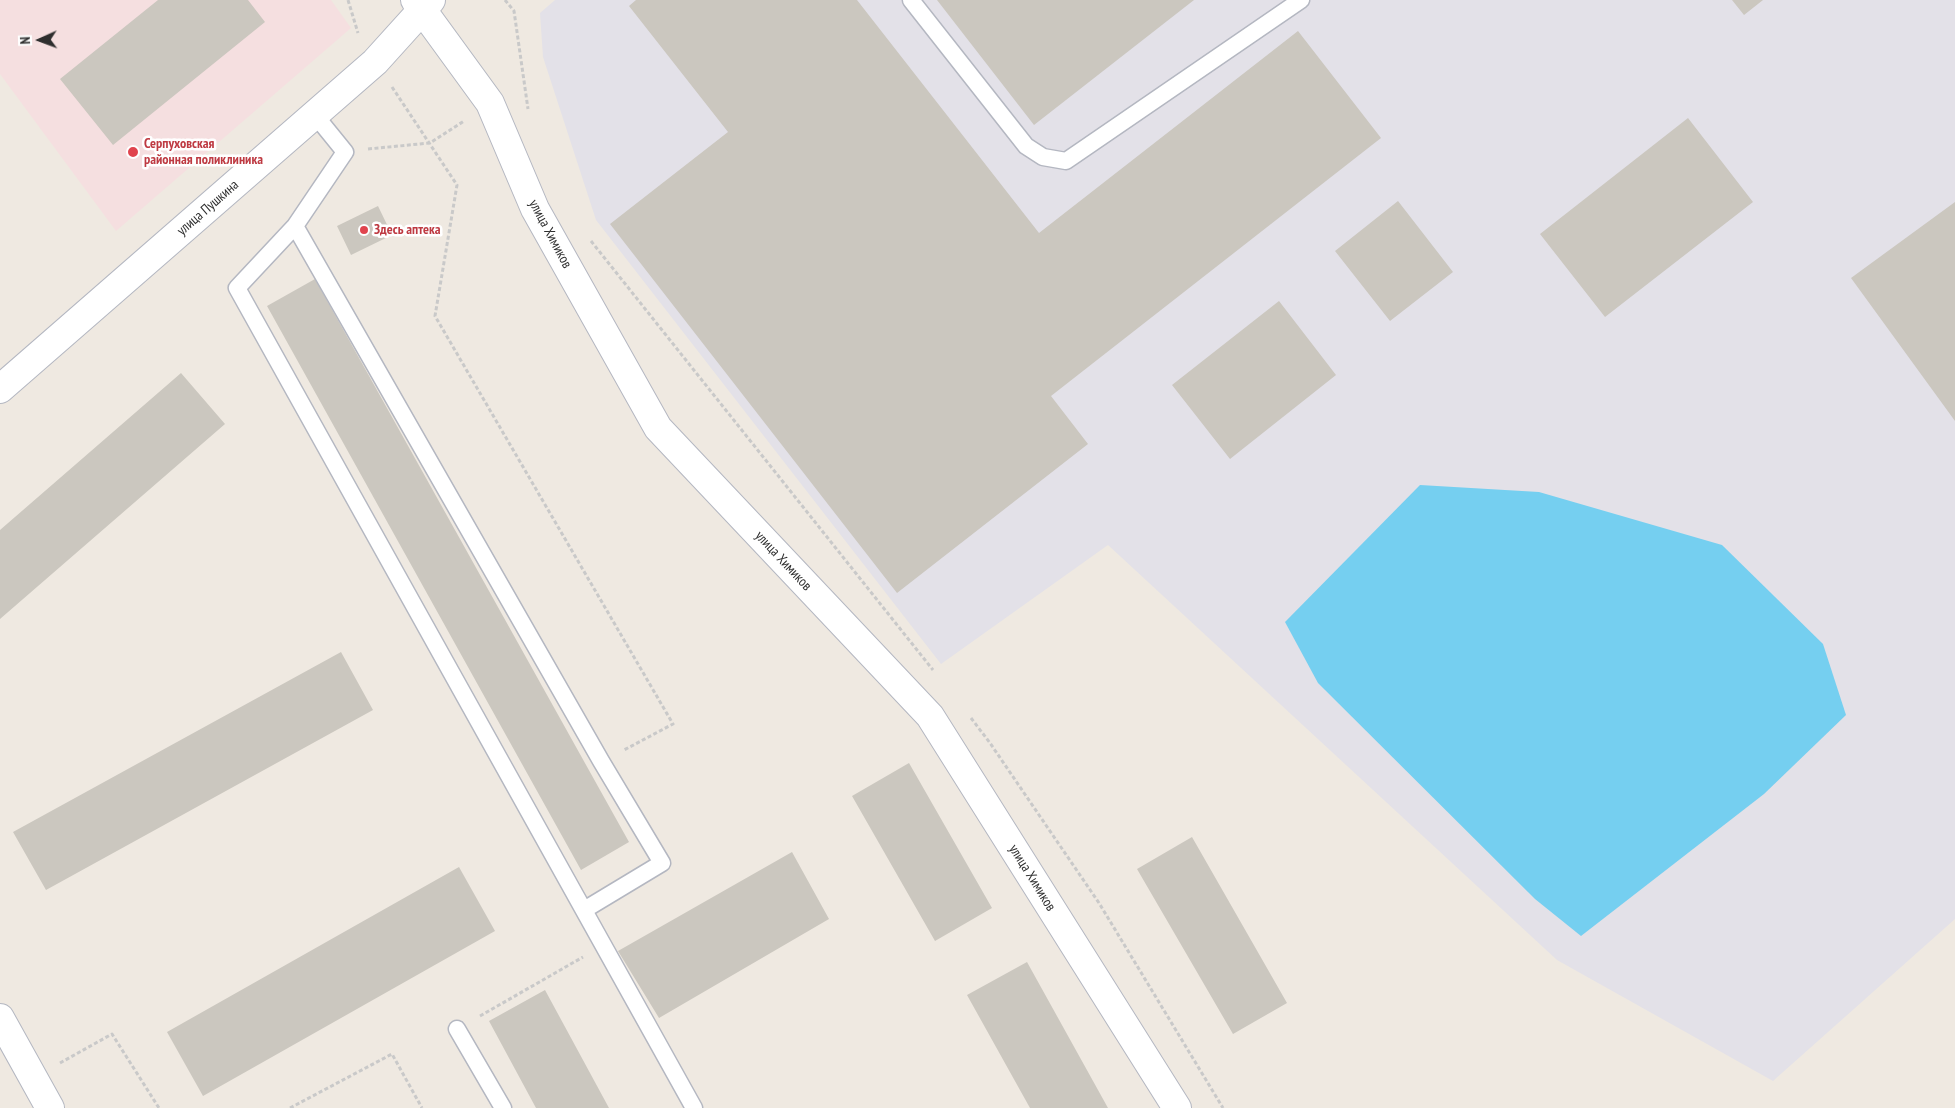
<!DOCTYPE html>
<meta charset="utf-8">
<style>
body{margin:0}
#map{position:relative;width:1955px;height:1108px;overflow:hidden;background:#efe9e1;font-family:"PT Sans Narrow",sans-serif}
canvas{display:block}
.north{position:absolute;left:15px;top:15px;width:50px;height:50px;-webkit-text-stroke:4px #fff;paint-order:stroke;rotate:268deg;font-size:14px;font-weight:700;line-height:20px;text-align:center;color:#2e2e2e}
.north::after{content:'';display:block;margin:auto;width:18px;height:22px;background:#2e2e2e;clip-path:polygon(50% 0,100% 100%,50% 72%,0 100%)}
</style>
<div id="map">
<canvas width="1955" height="1108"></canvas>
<div class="north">N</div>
</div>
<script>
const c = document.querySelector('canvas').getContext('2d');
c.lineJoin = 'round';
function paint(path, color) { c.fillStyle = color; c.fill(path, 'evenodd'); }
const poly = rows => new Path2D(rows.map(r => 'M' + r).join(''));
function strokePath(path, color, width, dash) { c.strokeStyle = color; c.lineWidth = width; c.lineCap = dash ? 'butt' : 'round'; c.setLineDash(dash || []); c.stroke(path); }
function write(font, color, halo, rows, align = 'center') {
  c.font = font + ' "PT Sans Narrow",sans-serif'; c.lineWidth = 5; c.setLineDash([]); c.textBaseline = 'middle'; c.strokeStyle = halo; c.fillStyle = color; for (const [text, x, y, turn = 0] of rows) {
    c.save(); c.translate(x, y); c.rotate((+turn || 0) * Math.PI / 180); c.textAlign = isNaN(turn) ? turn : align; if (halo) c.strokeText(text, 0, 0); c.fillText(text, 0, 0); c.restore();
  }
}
const industrial = poly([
 [555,0,1955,0,1955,919,1773,1081,1557,960,1108,545,941,664,596,220,543,57,540,13]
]);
const medical = poly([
 [0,0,331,0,351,28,116,231,0,74]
]);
const water = poly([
 [1420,485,1539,492,1722,545,1823,644,1846,715,1764,794,1581,936,1535,899,1318,683,1285,622]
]);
const building = poly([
 [158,0,248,0,265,22,113,145,60,79],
 [636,0,857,0,1039,233,1298,31,1381,138,1051,396,1088,444,897,593,610,224,728,132,629,6],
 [937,0,1194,0,1034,125],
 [1732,0,1763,0,1744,15],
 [1688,118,1753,202,1605,317,1540,234],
 [1398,201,1453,272,1390,321,1335,251],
 [1955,202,1955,421,1851,278],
 [378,206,392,235,351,255,337,226],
 [315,279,629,842,581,870,267,306],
 [1279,301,1336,375,1230,459,1172,385],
 [181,373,225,424,0,619,0,530],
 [341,652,373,710,46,890,13,832],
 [909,763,992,908,935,941,852,796],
 [1192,837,1287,1003,1233,1034,1137,869],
 [792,852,829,919,659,1018,618,951],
 [459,867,495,931,203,1096,167,1032],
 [1027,962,1108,1108,1030,1108,967,995],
 [545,990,609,1108,536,1108,489,1021]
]);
const path = poly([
 [348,0,358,33],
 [505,0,514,11,528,109],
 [392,87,457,185,435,316,673,724,624,750],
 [368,149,430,143,464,121],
 [591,241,933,670],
 [971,718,990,743,1099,903,1223,1108],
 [480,1016,583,957],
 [60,1063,112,1034,159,1108],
 [290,1108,392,1054,422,1108]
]);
const service = poly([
 [911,0,1026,146,1043,157,1066,161,1301,0],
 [315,115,345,152,295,226,237,288,694,1108],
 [295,226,601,761,662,863,584,910],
 [457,1029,503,1108]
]);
const minor = poly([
 [415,0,490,103,535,209,658,428,930,716,1177,1108],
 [0,1018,50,1108]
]);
const tertiary = poly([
 [0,389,375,62,431,0]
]);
const markers = [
 [133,152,6,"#e0444e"],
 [364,230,5,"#e0444e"]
];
const healthNames = [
 ["Серпуховская",144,144],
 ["районная поликлиника",144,160],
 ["Здесь аптека",374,230]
];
const streetNames = [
 ["улица Пушкина",208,208,-41],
 ["улица Химиков",550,234,62],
 ["улица Химиков",783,561,47],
 ["улица Химиков",1032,878,58]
];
paint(industrial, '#e3e1e8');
paint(medical, '#f5dfe0');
paint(water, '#75cff0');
paint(building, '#cbc7bf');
strokePath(service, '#b4b7c1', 19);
strokePath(minor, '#b4b7c1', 30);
strokePath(tertiary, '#b4b7c1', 30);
strokePath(path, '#c9c9c9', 3, [4, 2.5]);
strokePath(service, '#fff', 16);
strokePath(minor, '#fff', 28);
strokePath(tertiary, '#fff', 28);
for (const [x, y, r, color] of markers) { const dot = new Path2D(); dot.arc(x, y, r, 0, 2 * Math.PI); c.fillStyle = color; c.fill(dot); strokePath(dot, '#fff', 2); }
write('bold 14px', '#be3a42', '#fff', healthNames, 'left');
write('14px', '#2e2e2e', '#fff', streetNames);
</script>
